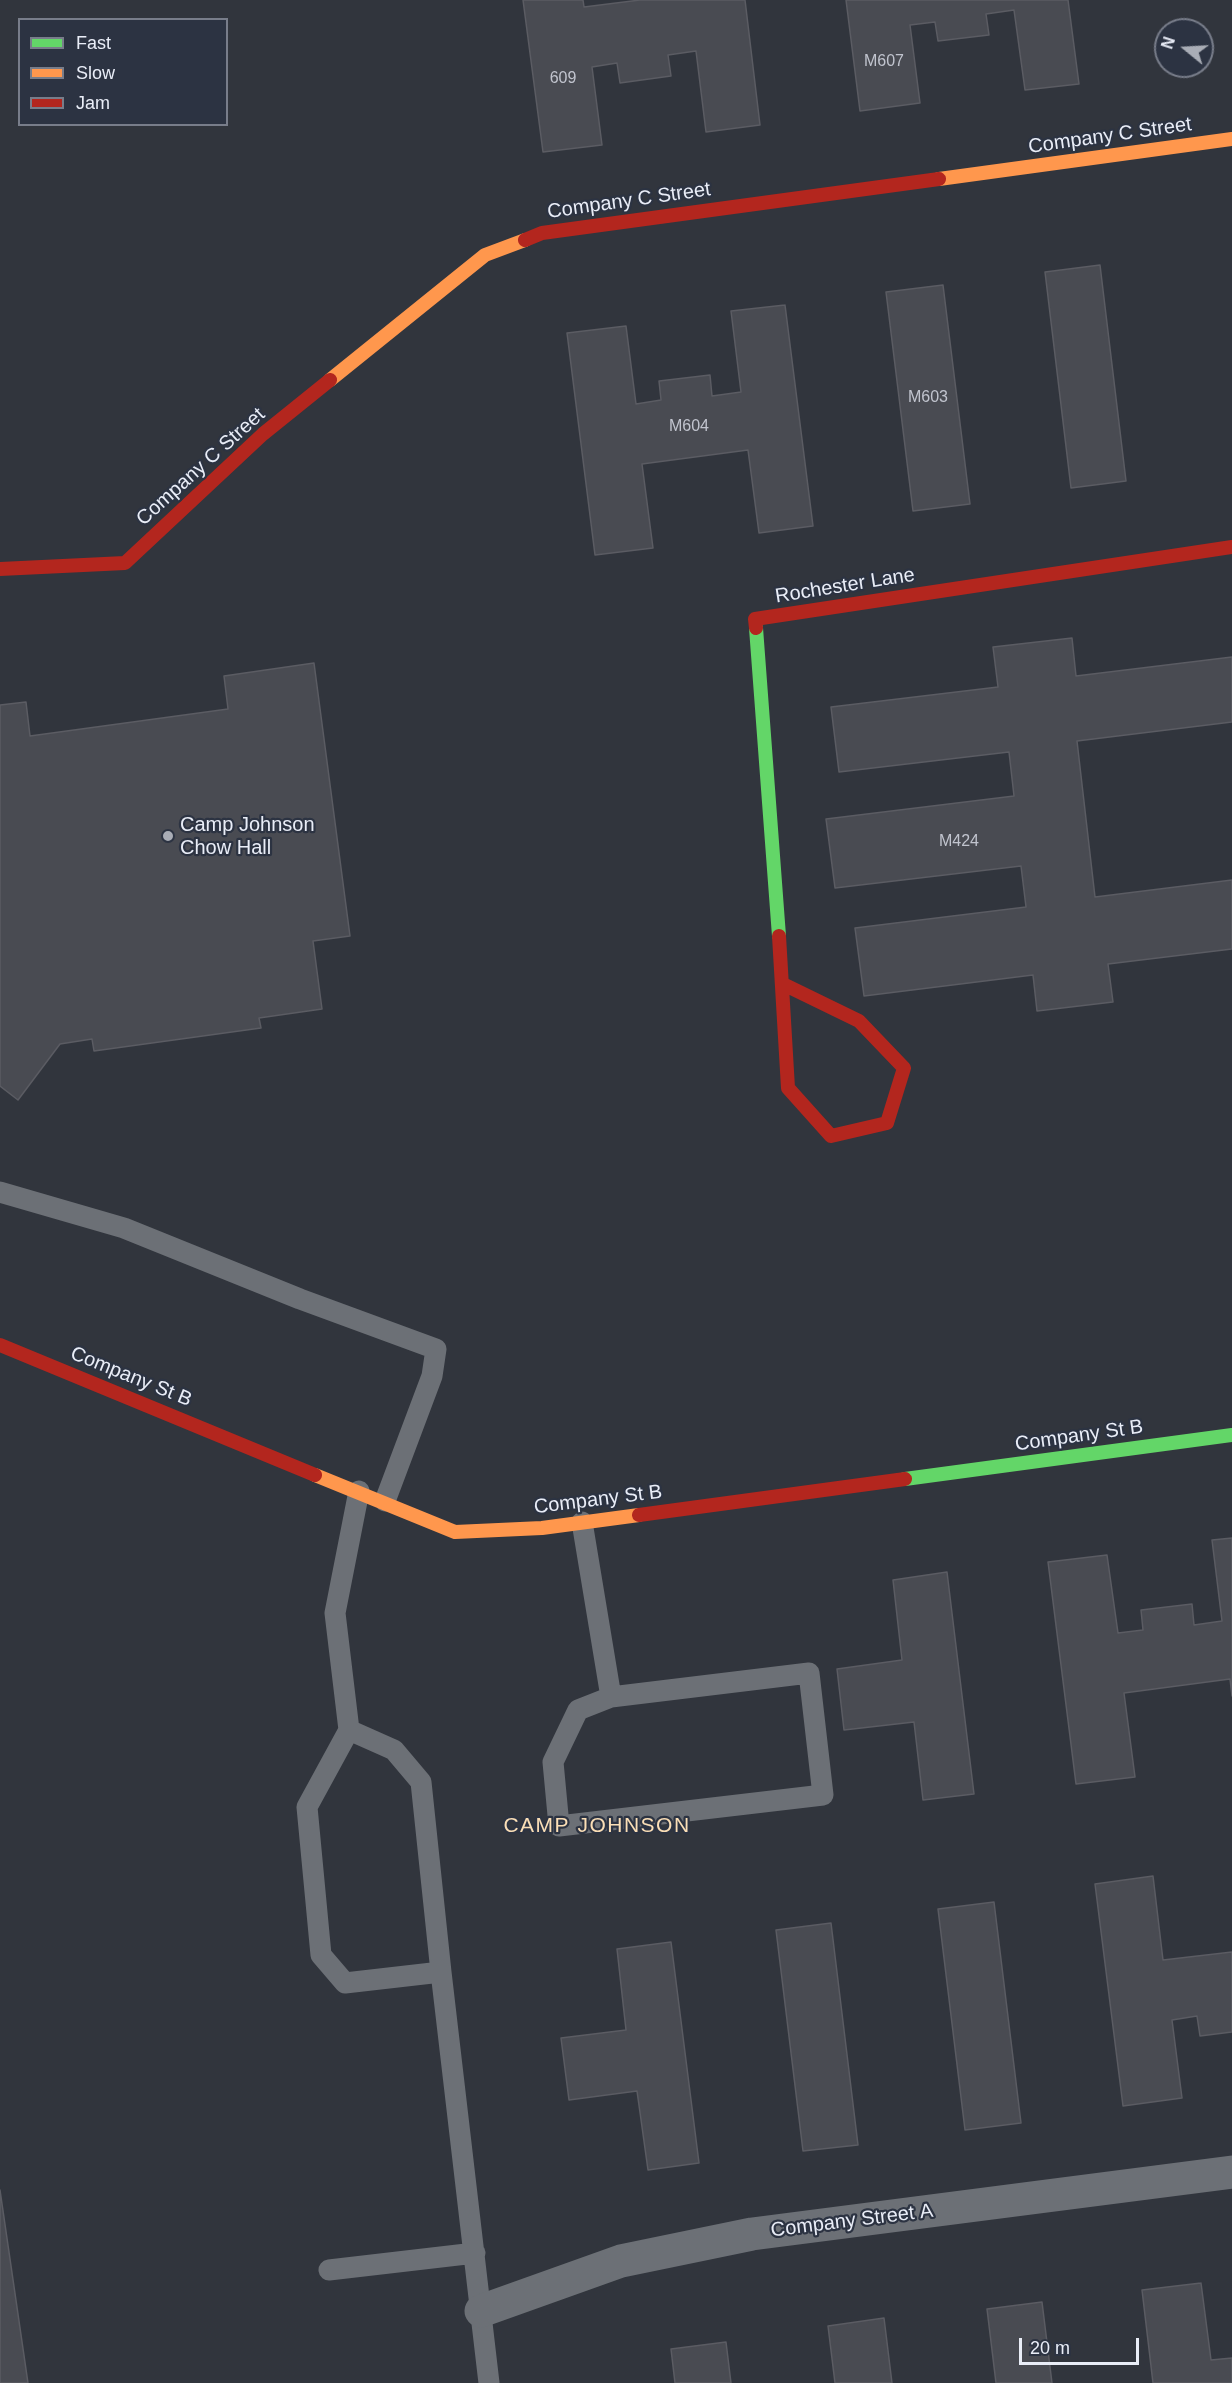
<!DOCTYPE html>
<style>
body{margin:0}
#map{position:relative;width:1232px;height:2383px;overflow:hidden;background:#31353d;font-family:Arial,sans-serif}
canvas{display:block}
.legend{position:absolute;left:18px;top:18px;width:210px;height:108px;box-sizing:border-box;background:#2c3342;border:2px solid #787d8a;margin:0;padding:8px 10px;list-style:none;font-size:18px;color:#e9edf7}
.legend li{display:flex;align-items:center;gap:12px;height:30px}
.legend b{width:30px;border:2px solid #787d8a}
.north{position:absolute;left:1154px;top:18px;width:60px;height:60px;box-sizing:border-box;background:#2c3342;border:2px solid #787d8a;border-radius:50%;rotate:288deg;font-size:16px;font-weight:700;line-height:24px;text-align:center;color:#e9edf7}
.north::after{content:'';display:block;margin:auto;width:21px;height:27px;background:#a9adb6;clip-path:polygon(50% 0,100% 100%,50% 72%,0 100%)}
.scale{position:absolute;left:1019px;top:2338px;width:120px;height:27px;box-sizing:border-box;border:3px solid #e9edf7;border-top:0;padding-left:8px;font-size:18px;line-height:21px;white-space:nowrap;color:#e9edf7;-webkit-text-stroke:4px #2c3342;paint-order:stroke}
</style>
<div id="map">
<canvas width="1232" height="2383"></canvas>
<ul class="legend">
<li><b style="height:8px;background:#63d668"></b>Fast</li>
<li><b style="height:8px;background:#ff974d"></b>Slow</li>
<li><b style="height:8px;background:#b3261e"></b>Jam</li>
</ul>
<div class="north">N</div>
<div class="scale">20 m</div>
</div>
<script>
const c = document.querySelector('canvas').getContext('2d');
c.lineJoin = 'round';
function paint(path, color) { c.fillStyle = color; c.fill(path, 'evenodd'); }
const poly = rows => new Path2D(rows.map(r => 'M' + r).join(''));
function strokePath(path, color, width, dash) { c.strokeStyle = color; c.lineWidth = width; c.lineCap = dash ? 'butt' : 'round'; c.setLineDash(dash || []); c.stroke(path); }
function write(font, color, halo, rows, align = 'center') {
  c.font = font + ' Arial,sans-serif'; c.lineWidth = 4.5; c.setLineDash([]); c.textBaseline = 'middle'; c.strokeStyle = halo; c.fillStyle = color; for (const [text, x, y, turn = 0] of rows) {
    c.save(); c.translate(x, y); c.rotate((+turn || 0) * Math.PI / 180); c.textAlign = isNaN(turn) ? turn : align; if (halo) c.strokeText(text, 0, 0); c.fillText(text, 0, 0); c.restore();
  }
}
const building = poly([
 [523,0,583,0,584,7,640,0,745,0,760,125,706,132,696,51,668,55,671,76,620,83,617,63,592,67,602,145,543,152,523,0],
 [846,0,1068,0,1079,84,1025,90,1014,10,986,14,989,35,938,41,935,22,910,25,920,103,860,111,846,0],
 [1100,265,1126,481,1071,488,1045,272,1100,265],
 [943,285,970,504,913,511,886,292,943,285],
 [785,305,813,526,759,533,748,450,642,464,653,548,595,555,567,333,626,326,636,404,661,400,659,381,710,375,712,396,741,392,731,311,785,305],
 [1072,638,1076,676,1232,657,1232,722,1077,741,1095,897,1232,880,1232,949,1108,964,1113,1002,1037,1011,1033,975,864,996,855,928,1026,907,1021,866,835,888,826,819,1014,796,1009,752,839,772,831,707,998,687,993,647,1072,638],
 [314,663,350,936,313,941,322,1009,259,1018,261,1028,94,1051,92,1039,60,1044,18,1100,0,1086,0,705,26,702,30,736,228,709,224,676,314,663],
 [1232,1538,1232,1696,1230,1679,1124,1693,1135,1777,1076,1784,1048,1562,1107,1555,1118,1633,1143,1630,1141,1610,1192,1604,1194,1625,1222,1621,1212,1540,1232,1538],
 [947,1572,974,1794,923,1800,914,1722,844,1730,837,1669,902,1660,893,1580,947,1572],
 [1153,1876,1163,1960,1232,1952,1232,2032,1200,2036,1197,2016,1172,2020,1182,2098,1123,2106,1095,1884,1153,1876],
 [994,1902,1021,2123,965,2130,938,1909,994,1902],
 [831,1923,858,2145,803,2151,776,1930,831,1923],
 [671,1942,699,2163,648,2170,637,2091,569,2100,561,2038,626,2030,617,1949,671,1942],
 [0,2190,28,2383,0,2383,0,2190],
 [1201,2283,1211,2360,1232,2358,1232,2383,1153,2383,1142,2290,1201,2283],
 [1042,2302,1052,2383,996,2383,987,2309,1042,2302],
 [884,2318,892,2383,835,2383,828,2326,884,2318],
 [726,2342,731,2383,675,2383,671,2349,726,2342]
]);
const lane = poly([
 [0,1192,124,1228,300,1299,436,1349,432,1376,385,1501],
 [582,1522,611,1697],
 [809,1673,823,1795,559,1826,553,1762,578,1710,611,1697,809,1673],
 [349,1730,394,1750,421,1782,441,1972,345,1983,321,1955,307,1807,349,1730,335,1613,359,1491],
 [441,1972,489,2383],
 [329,2270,475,2253]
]);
const street = poly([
 [481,2311,621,2261,752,2234,1232,2172]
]);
const fast = poly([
 [756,628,779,936],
 [905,1479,1232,1435]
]);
const slow = poly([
 [939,179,1232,139],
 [330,380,485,255,525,240],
 [315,1475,455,1532,542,1528,639,1515]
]);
const jam = poly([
 [525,240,542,233,939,179],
 [0,569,125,563,263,434,330,380],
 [756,628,755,619,1232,547],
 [779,936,788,1088,831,1136,887,1123,904,1068,859,1021,783,984],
 [0,1345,315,1475],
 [639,1515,905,1479]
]);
const markers = [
 [168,836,6,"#a9adb6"]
];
const numberNames = [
 ["M607",884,62],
 ["609",563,79],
 ["M603",928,398],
 ["M604",689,427],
 ["M424",959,842]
];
const streetNames = [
 ["Company C Street",1110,136,-8],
 ["Company C Street",629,201,-8],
 ["Company C Street",201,467,-42],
 ["Rochester Lane",845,586,-9],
 ["Company St B",131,1377,22],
 ["Company St B",1079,1436,-8],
 ["Company St B",598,1500,-7],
 ["Company Street A",852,2221,-7]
];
const poiNames = [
 ["Camp Johnson",180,825],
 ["Chow Hall",180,848]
];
const neighbourhoodNames = [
 ["CAMP JOHNSON",597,1826]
];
paint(building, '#494b52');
strokePath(building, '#5b5c63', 1.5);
strokePath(lane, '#6c7076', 21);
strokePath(street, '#6c7076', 33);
strokePath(fast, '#63d668', 14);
strokePath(slow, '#ff974d', 14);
strokePath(jam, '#b3261e', 14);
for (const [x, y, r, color] of markers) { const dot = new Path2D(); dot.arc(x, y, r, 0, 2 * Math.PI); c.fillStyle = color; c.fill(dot); strokePath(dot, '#2c3342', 2); }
write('16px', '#c1c4ce', null, numberNames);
write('20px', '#e9edf7', '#2c3342', streetNames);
write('20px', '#e9edf7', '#2c3342', poiNames, 'left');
c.letterSpacing = '1.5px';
write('21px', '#fadeb6', '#2c3342', neighbourhoodNames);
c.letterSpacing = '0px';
</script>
